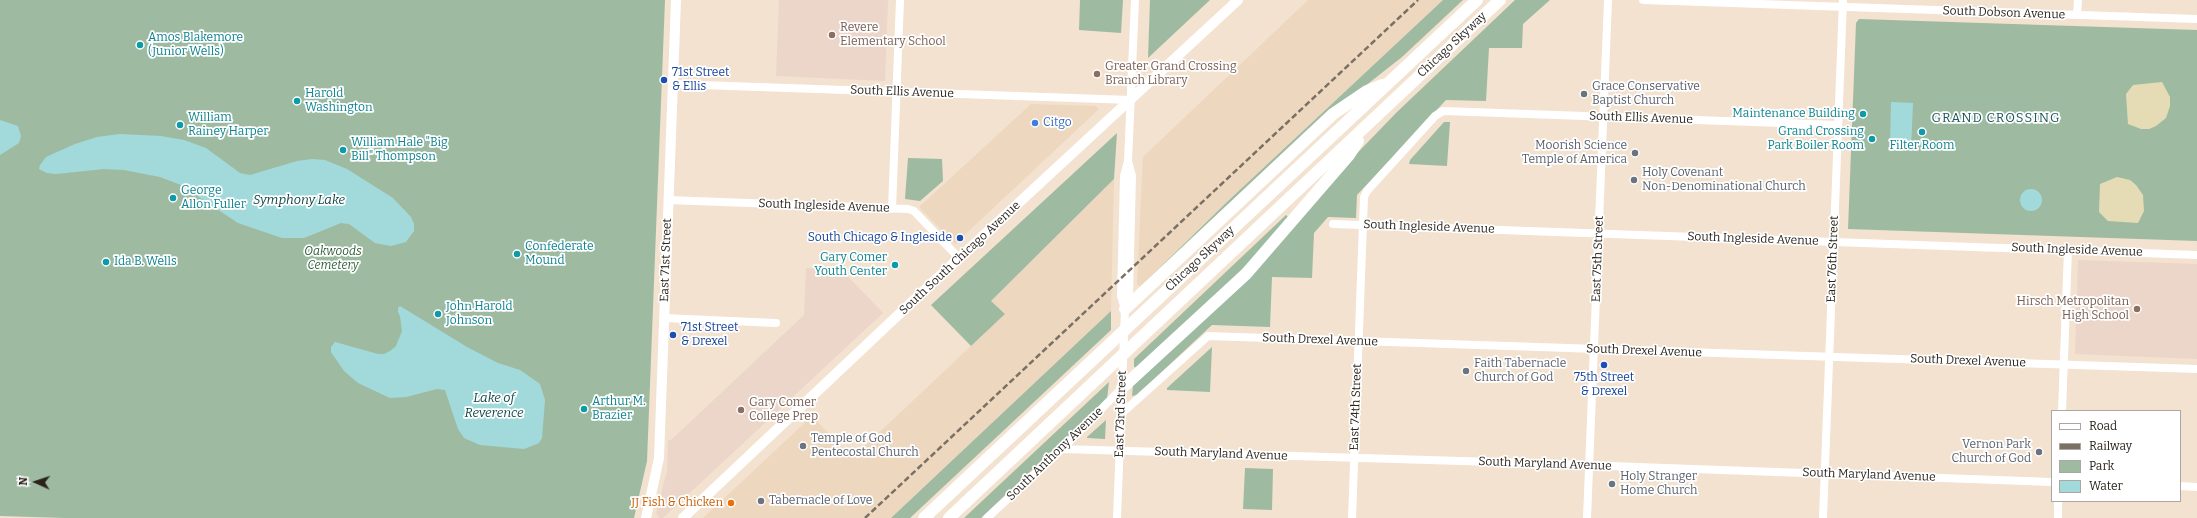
<!DOCTYPE html>
<style>
body{margin:0}
#map{position:relative;width:2197px;height:518px;overflow:hidden;background:#f3e2cf;font-family:Bitter,serif}
canvas{display:block}
.legend{position:absolute;left:2051px;top:410px;width:130px;height:92px;box-sizing:border-box;background:#fff;border:1px solid #aaa7a5;margin:0;padding:5px 7px;list-style:none;font-size:12px;color:#2a241d}
.legend li{display:flex;align-items:center;gap:8px;height:20px}
.legend b{width:20px;border:1px solid #aaa7a5}
.north{position:absolute;left:16px;top:462px;width:40px;height:40px;-webkit-text-stroke:3px #fff;paint-order:stroke;rotate:273deg;font-size:11px;font-weight:700;line-height:16px;text-align:center;color:#2a241d}
.north::after{content:'';display:block;margin:auto;width:14px;height:18px;background:#2a241d;clip-path:polygon(50% 0,100% 100%,50% 72%,0 100%)}
</style>
<div id="map">
<canvas width="2197" height="518"></canvas>
<ul class="legend">
<li><b style="height:5px;background:#fff"></b>Road</li>
<li><b style="height:5px;background:#7a7064"></b>Railway</li>
<li><b style="height:11px;background:#9ebba2"></b>Park</li>
<li><b style="height:11px;background:#a2dadb"></b>Water</li>
</ul>
<div class="north">N</div>
</div>
<script>
const c = document.querySelector('canvas').getContext('2d');
c.lineJoin = 'round';
function paint(path, color) { c.fillStyle = color; c.fill(path, 'evenodd'); }
const poly = rows => new Path2D(rows.map(r => 'M' + r).join(''));
function strokePath(path, color, width, dash) { c.strokeStyle = color; c.lineWidth = width; c.lineCap = dash ? 'butt' : 'round'; c.setLineDash(dash || []); c.stroke(path); }
function write(font, color, halo, rows, align = 'center') {
  c.font = font + ' Bitter,serif'; c.lineWidth = 3.5; c.setLineDash([]); c.textBaseline = 'middle'; c.strokeStyle = halo; c.fillStyle = color; for (const [text, x, y, turn = 0] of rows) {
    c.save(); c.translate(x, y); c.rotate((+turn || 0) * Math.PI / 180); c.textAlign = isNaN(turn) ? turn : align; if (halo) c.strokeText(text, 0, 0); c.fillText(text, 0, 0); c.restore();
  }
}
const built = poly([
 [1308,0,1443,0,1228,201,1140,287,1137,284,1143,157],
 [1031,104,1096,106,1099,109,955,244,919,207],
 [1114,179,1111,311,891,518,703,518,812,416,852,458,1005,314,991,301]
]);
const education = poly([
 [779,0,888,0,885,81,776,76],
 [2078,260,2197,264,2197,359,2075,354],
 [806,268,841,269,883,313,663,518,659,518,656,513,667,471,668,440,671,440,804,315]
]);
const green = poly([
 [0,0,665,0,647,461,634,518,64,518,0,516],
 [1080,0,1123,0,1121,33,1079,30],
 [1150,0,1210,0,1148,58],
 [1443,0,1463,0,1402,57,1360,90,1140,287,1228,201],
 [1515,0,1550,0,1523,24,1522,48,1489,48,1486,101,1446,100,1357,195,1356,218,1328,217,1314,233,1312,278,1272,277,1270,327,1212,325,1137,395,1132,396,1133,385,1397,112],
 [1859,19,2197,30,2197,241,1848,229,1856,23],
 [1444,122,1450,122,1447,166,1409,164,1410,160],
 [1117,133,1114,179,991,301,1005,314,971,346,931,305],
 [908,158,942,159,943,181,920,201,905,199],
 [1286,215,1290,219,1270,243,1137,368,1134,367,1134,359],
 [1111,311,1111,330,1002,432,910,518,891,518],
 [1212,347,1210,392,1167,390,1167,388],
 [1109,382,1107,399,981,518,964,518],
 [1106,420,1105,439,1087,438,1087,437],
 [1245,468,1273,469,1272,510,1243,509]
]);
const sand = poly([
 [2162,82,2170,97,2170,106,2166,118,2156,126,2149,129,2141,129,2128,124,2126,94,2133,85],
 [2117,177,2130,180,2136,185,2143,195,2144,211,2138,223,2108,221,2099,212,2100,184]
]);
const water = poly([
 [1891,102,1913,103,1911,149,1890,148],
 [0,120,18,126,21,136,19,143,0,155],
 [120,134,161,136,184,140,206,148,240,173,250,175,297,161,312,159,325,160,347,169,393,198,411,217,414,224,414,231,406,242,391,246,375,243,349,224,341,223,304,238,282,238,238,223,181,185,160,177,124,170,104,169,56,174,47,173,39,169,40,165,46,157,75,144,97,137],
 '2020 200a11 11 0 1 1 22 0a11 11 0 1 1-22 0Z',
 [400,306,467,347,498,363,520,370,540,384,545,400,542,438,539,443,524,449,480,445,464,438,458,429,445,390,437,389,406,397,390,398,358,383,344,371,331,352,331,347,335,342,378,354,384,354,390,351,396,346,402,331,400,316,398,312,398,308]
]);
const minor = poly([
 [1643,0,2197,19],
 [2077,15,2078,0],
 [673,84,1131,100],
 [668,200,908,209,914,211,959,258],
 [892,209,900,0],
 [1333,224,2197,255],
 [1125,309,1121,296,1124,176,1128,161,1135,0],
 [664,318,776,323],
 [2062,411,2068,250],
 [1121,414,1208,336,2197,369],
 [1062,449,1528,463,2052,482],
 [2180,486,2197,487],
 [987,518,1062,449,1122,388],
 [1117,518,1125,309,1129,296,1132,176,1128,161],
 [1352,518,1364,197,1367,191,1435,116,1443,111,1838,125],
 [1587,518,1608,0],
 [1823,518,1843,0],
 [2058,518,2058,501]
]);
const major = poly([
 [646,518,659,458,676,0],
 [683,518,931,284,1238,0]
]);
const highway = poly([
 [1125,309,1333,114,1367,91,1382,85],
 [1122,388,1246,274,1349,155,1358,141],
 [924,518,1477,0],
 [949,518,1500,0]
]);
const rail = poly([
 [865,518,1418,0]
]);
const markers = [
 [832,35,4,"#8d6e63"],
 [140,45,4,"#0f9aa8"],
 [1097,74,4,"#8d6e63"],
 [664,80,4,"#1a4fb4"],
 [1584,94,4,"#6b7280"],
 [297,101,4,"#0f9aa8"],
 [1863,114,4,"#0f9aa8"],
 [1035,123,4,"#3f7fe0"],
 [180,125,4,"#0f9aa8"],
 [1922,132,4,"#0f9aa8"],
 [1872,139,4,"#0f9aa8"],
 [343,150,4,"#0f9aa8"],
 [1635,153,4,"#6b7280"],
 [1634,180,4,"#6b7280"],
 [173,198,4,"#0f9aa8"],
 [960,238,4,"#1a4fb4"],
 [517,254,4,"#0f9aa8"],
 [106,262,4,"#0f9aa8"],
 [895,265,4,"#0f9aa8"],
 [2137,309,4,"#8d6e63"],
 [438,314,4,"#0f9aa8"],
 [673,335,4,"#1a4fb4"],
 [1604,365,4,"#1a4fb4"],
 [1466,371,4,"#6b7280"],
 [584,409,4,"#0f9aa8"],
 [741,410,4,"#8d6e63"],
 [803,446,4,"#6b7280"],
 [2039,452,4,"#6b7280"],
 [1612,484,4,"#6b7280"],
 [761,501,4,"#6b7280"],
 [731,503,4,"#e8710a"]
];
const streetNames = [
 ["South Dobson Avenue",2004,13,2],
 ["Chicago Skyway",1452,45,-43],
 ["South Ellis Avenue",902,92,2],
 ["South Ellis Avenue",1641,118,2],
 ["South Ingleside Avenue",824,206,2],
 ["South Ingleside Avenue",1429,227,2],
 ["South Ingleside Avenue",1753,239,2],
 ["South Ingleside Avenue",2077,250,2],
 ["South South Chicago Avenue",960,258,-43],
 ["Chicago Skyway",1200,259,-43],
 ["East 75th Street",1598,259,-88],
 ["East 76th Street",1833,259,-88],
 ["East 71st Street",666,260,-88],
 ["South Drexel Avenue",1320,340,2],
 ["South Drexel Avenue",1644,351,2],
 ["South Drexel Avenue",1968,361,2],
 ["East 74th Street",1356,407,-88],
 ["East 73rd Street",1121,414,-88],
 ["South Anthony Avenue",1055,454,-44],
 ["South Maryland Avenue",1221,454,2],
 ["South Maryland Avenue",1545,464,2],
 ["South Maryland Avenue",1869,475,2]
];
const educationNames = [
 ["Revere",840,28],
 ["Elementary School",840,42],
 ["Greater Grand Crossing",1105,67],
 ["Branch Library",1105,81],
 ["Hirsch Metropolitan",2129,302,"right"],
 ["High School",2129,316,"right"],
 ["Gary Comer",749,403],
 ["College Prep",749,417]
];
const cultureNames = [
 ["Amos Blakemore",148,38],
 ["(Junior Wells)",148,52],
 ["Harold",305,94],
 ["Washington",305,108],
 ["Maintenance Building",1855,114,"right"],
 ["William",188,118],
 ["Rainey Harper",188,132],
 ["Grand Crossing",1864,132,"right"],
 ["Park Boiler Room",1864,146,"right"],
 ["William Hale \"Big",351,143],
 ["Bill\" Thompson",351,157],
 ["Filter Room",1922,146,"center"],
 ["George",181,191],
 ["Allon Fuller",181,205],
 ["Confederate",525,247],
 ["Mound",525,261],
 ["Gary Comer",887,258,"right"],
 ["Youth Center",887,272,"right"],
 ["Ida B. Wells",114,262],
 ["John Harold",446,307],
 ["Johnson",446,321],
 ["Arthur M.",592,402],
 ["Brazier",592,416]
];
const transitNames = [
 ["71st Street",672,73],
 ["& Ellis",672,87],
 ["South Chicago & Ingleside",952,238,"right"],
 ["71st Street",681,328],
 ["& Drexel",681,342],
 ["75th Street",1604,378,"center"],
 ["& Drexel",1604,392,"center"]
];
const worshipNames = [
 ["Grace Conservative",1592,87],
 ["Baptist Church",1592,101],
 ["Moorish Science",1627,146,"right"],
 ["Temple of America",1627,160,"right"],
 ["Holy Covenant",1642,173],
 ["Non-Denominational Church",1642,187],
 ["Faith Tabernacle",1474,364],
 ["Church of God",1474,378],
 ["Temple of God",811,439],
 ["Pentecostal Church",811,453],
 ["Vernon Park",2031,445,"right"],
 ["Church of God",2031,459,"right"],
 ["Holy Stranger",1620,477],
 ["Home Church",1620,491],
 ["Tabernacle of Love",769,501]
];
const shopNames = [
 ["Citgo",1043,123]
];
const parkNames = [
 ["Oakwoods",333,252],
 ["Cemetery",333,266]
];
const foodNames = [
 ["JJ Fish & Chicken",723,503]
];
const neighbourhoodNames = [
 ["GRAND CROSSING",1996,118]
];
const waterNames = [
 ["Symphony Lake",299,200],
 ["Lake of",494,398],
 ["Reverence",494,413]
];
paint(built, '#eed7bf');
paint(education, '#ecd6c9');
paint(green, '#9ebba2');
paint(sand, '#e5dcb6');
paint(water, '#a2dadb');
strokePath(minor, '#fff', 8);
strokePath(major, '#fff', 10);
strokePath(highway, '#fff', 12);
strokePath(rail, '#7a7064', 2.5, [6, 3]);
for (const [x, y, r, color] of markers) { const dot = new Path2D(); dot.arc(x, y, r, 0, 2 * Math.PI); c.fillStyle = color; c.fill(dot); strokePath(dot, '#fff', 1.5); }
write('12px', '#2a241d', '#fff', streetNames);
write('12px', '#785e54', '#fff', educationNames, 'left');
write('12px', '#0d838f', '#fff', cultureNames, 'left');
write('12px', '#164399', '#fff', transitNames, 'left');
write('12px', '#5b616d', '#fff', worshipNames, 'left');
write('12px', '#366cbe', '#fff', shopNames, 'left');
write('italic 12px', '#2a5e35', '#fff', parkNames);
write('12px', '#c56008', '#fff', foodNames, 'right');
c.letterSpacing = '1px';
write('13px', '#1d585c', '#fff', neighbourhoodNames);
c.letterSpacing = '0px';
write('italic 13px', '#124647', '#fff', waterNames);
</script>
